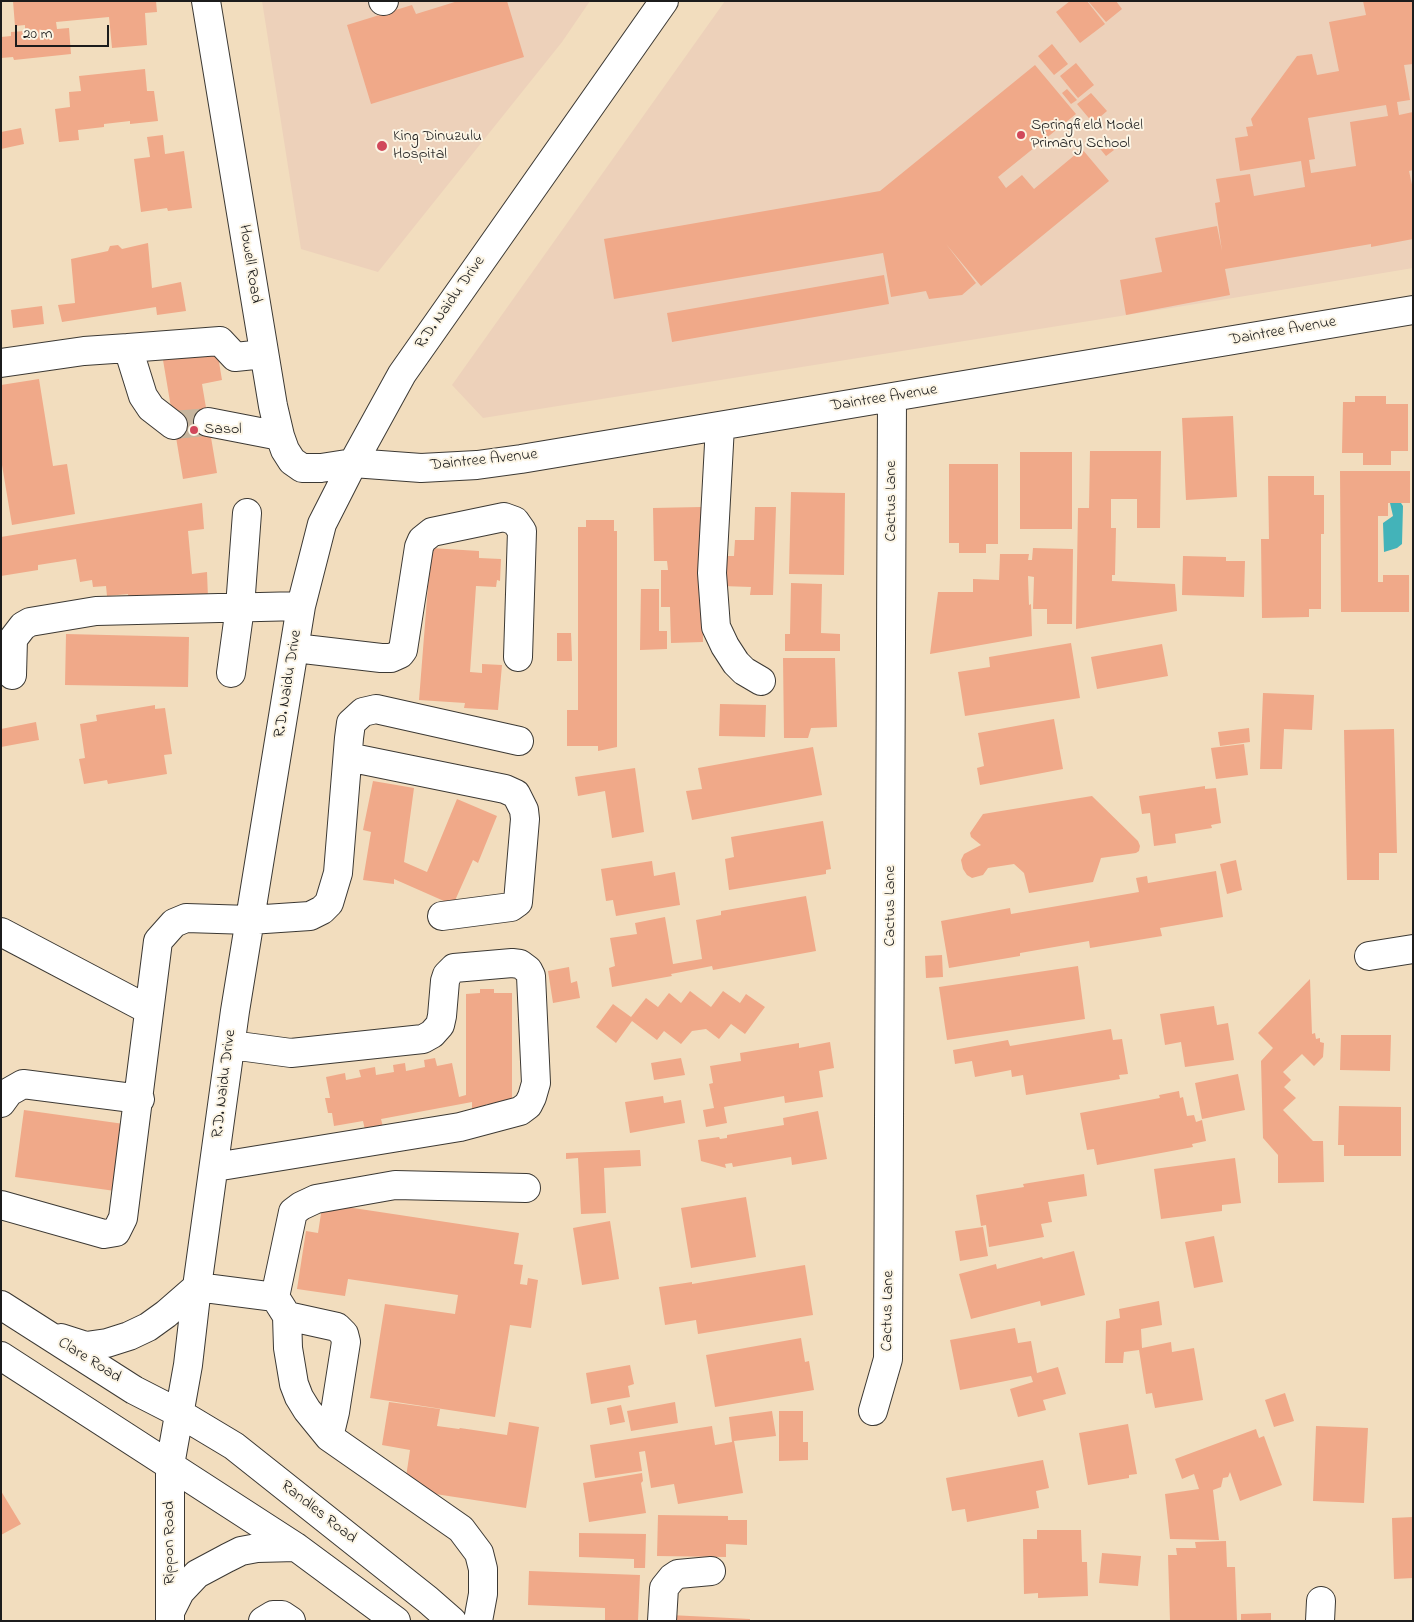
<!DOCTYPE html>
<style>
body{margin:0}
#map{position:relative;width:1414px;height:1622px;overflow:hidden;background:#f2ddbe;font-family:"Indie Flower",sans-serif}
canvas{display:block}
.frame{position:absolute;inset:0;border:2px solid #1c1c1c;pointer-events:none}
.scale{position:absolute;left:15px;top:25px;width:94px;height:22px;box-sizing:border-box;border:2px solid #1c1c1c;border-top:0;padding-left:6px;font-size:15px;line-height:18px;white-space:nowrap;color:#1c1c1c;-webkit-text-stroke:4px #fcf5e5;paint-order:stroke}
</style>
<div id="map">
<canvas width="1414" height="1622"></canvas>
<div class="frame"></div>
<div class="scale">20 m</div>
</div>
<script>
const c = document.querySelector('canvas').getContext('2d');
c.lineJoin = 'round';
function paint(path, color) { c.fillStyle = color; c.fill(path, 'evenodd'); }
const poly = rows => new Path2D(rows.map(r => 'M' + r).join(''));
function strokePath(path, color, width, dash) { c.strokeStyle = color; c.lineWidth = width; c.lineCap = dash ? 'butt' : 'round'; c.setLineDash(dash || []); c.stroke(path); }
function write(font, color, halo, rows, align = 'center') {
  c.font = font + ' "Indie Flower",sans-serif'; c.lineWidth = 4; c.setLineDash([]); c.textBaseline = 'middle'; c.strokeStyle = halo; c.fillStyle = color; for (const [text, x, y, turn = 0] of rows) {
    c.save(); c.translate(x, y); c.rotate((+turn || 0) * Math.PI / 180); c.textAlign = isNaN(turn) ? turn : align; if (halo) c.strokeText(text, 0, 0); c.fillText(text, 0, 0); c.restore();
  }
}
const built = poly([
 [262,1,590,1,562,42,378,272,301,249],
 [725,1,1413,1,1413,268,1233,298,483,418,452,385]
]);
const water = poly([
 [1390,503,1401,503,1403,506,1402,544,1397,548,1384,552,1383,523,1393,516]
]);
const building = poly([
 [13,1,156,1,157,12,145,13,147,45,112,48,109,17,56,22,57,29,69,28,71,54,14,60,13,57,1,58,1,37,11,36,11,32,25,31,25,25,15,26],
 [458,1,507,1,524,57,371,104,347,25,412,5,416,14],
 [1070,1,1087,1,1105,24,1080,43,1056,12],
 [1088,1,1116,1,1122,9,1106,22],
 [1363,1,1413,1,1413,64,1404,65,1410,100,1397,102,1399,115,1413,112,1413,170,1409,171,1413,189,1413,239,1371,247,1371,244,1225,269,1230,295,1126,315,1120,280,1162,272,1155,238,1217,226,1222,251,1215,203,1220,202,1216,179,1250,174,1254,196,1305,187,1301,161,1240,171,1235,138,1248,136,1246,127,1253,126,1251,119,1297,56,1312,54,1317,75,1339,71,1329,22,1366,15],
 [1386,105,1388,116,1350,122,1356,166,1311,173,1309,160,1315,159,1308,118],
 [1052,44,1068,64,1054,75,1038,56],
 [1076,63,1094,85,1078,98,1060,76],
 [1035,65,1076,114,998,177,1006,188,1022,175,1034,189,1082,149,1109,181,981,286,946,244,976,283,962,295,929,299,926,291,891,297,883,253,614,299,604,239,880,191],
 [145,69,147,91,154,91,158,121,130,124,130,121,104,124,104,127,78,130,79,140,59,142,55,109,70,107,69,92,81,91,79,76],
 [1067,89,1077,100,1071,104,1062,93],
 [1091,93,1107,111,1093,123,1077,104],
 [21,128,24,144,1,149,1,132],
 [163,135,165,154,184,151,192,208,168,211,167,208,141,212,134,159,150,157,147,137],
 [1104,138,1114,150,1106,156,1097,145],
 [148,243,152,288,181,282,186,311,157,315,156,307,62,322,58,305,75,303,71,259,108,251,110,246,118,245,122,249],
 [884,275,889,304,672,342,667,313],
 [42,306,44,324,13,328,11,310],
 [217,350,222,380,202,384,217,473,183,479,163,360],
 [39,379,53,466,67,464,75,514,12,525,1,459,1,385],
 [1355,396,1386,396,1386,404,1408,404,1408,451,1391,451,1391,465,1363,465,1363,453,1342,453,1343,402,1355,402],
 [1233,416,1237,497,1186,500,1182,418],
 [1090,451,1161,451,1160,528,1137,528,1137,499,1111,499,1111,528,1116,528,1115,575,1112,575,1112,581,1175,584,1177,611,1076,629,1078,508,1089,508],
 [1020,452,1072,452,1072,529,1020,529],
 [949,464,998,464,998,544,986,544,986,553,959,553,959,543,949,543],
 [1340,471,1410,471,1410,503,1388,503,1388,516,1378,516,1378,582,1383,582,1383,575,1409,575,1409,612,1341,612],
 [1268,476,1314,476,1314,495,1324,495,1324,534,1321,534,1321,609,1309,609,1309,617,1262,618,1261,539,1269,539],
 [791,492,845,493,844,575,789,574],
 [202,503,204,529,188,531,192,574,207,572,208,598,129,602,128,594,107,596,106,586,93,587,92,580,80,582,76,559,38,565,38,570,1,576,1,537],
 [701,507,703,642,671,643,670,607,661,607,661,570,668,570,667,561,654,561,653,508],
 [755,507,776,507,773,595,750,595,751,587,722,586,723,556,734,556,735,540,754,540],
 [586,520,614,520,614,531,617,531,617,747,598,751,598,746,567,746,567,710,578,710,578,527,586,527],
 [431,548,479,551,479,558,501,559,500,581,497,580,496,587,476,586,470,672,482,673,482,664,502,665,498,710,464,708,465,703,419,700],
 [1033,548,1073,549,1072,624,1047,624,1047,609,1033,609,1034,577,1028,576,1029,605,1031,604,1032,636,930,654,938,592,973,592,973,579,999,580,1000,554,1029,554,1028,560,1032,560],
 [1183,556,1226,557,1226,561,1245,561,1244,597,1182,595],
 [791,583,822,584,821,633,840,634,840,651,785,651,785,634,790,634],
 [641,589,659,589,659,631,667,631,667,649,640,650],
 [557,633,571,633,572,661,557,661],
 [66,634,189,637,188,687,65,685],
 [1071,643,1080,698,965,716,958,672,990,667,989,657],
 [1162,644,1168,676,1097,689,1091,657],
 [783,658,835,658,837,727,811,728,808,738,784,738],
 [1263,693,1314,695,1312,730,1284,729,1282,769,1260,769],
 [720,704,766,705,765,737,719,736],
 [155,705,155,709,165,708,172,754,164,755,167,774,108,784,107,780,84,784,79,759,85,758,80,724,97,721,96,715],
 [1054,719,1063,769,980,785,977,768,984,766,978,733],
 [36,722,39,740,1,747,1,729],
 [1249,728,1250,742,1220,746,1218,732],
 [1394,729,1397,853,1379,853,1379,880,1347,880,1344,730],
 [1244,744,1248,775,1216,779,1211,748],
 [813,747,822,795,692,820,686,791,702,789,698,768],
 [635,768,644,832,612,838,605,791,578,796,575,777],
 [373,781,414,788,404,862,427,872,457,799,497,816,478,863,473,860,453,905,394,879,394,884,363,880,371,832,363,830],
 [1205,786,1205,789,1216,788,1221,823,1211,825,1212,828,1175,834,1176,843,1154,846,1150,813,1142,814,1139,796],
 [1092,796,1138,841,1140,846,1139,851,1136,853,1101,858,1093,882,1029,893,1024,873,1014,864,988,868,983,875,972,878,967,875,963,869,961,860,964,854,981,845,971,837,970,833,983,814],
 [823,821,831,869,826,870,826,874,729,890,725,859,734,857,731,837],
 [1236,860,1242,890,1227,894,1220,864],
 [652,861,654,876,675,872,680,905,616,916,613,900,606,901,601,869],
 [1216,871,1223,917,1160,928,1162,936,1090,948,1089,941,1020,953,1020,956,949,968,941,921,1010,908,1011,914,1139,892,1136,878,1147,876,1148,883],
 [806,896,816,951,713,970,712,966,671,974,672,976,612,987,609,968,615,966,610,938,637,934,635,923,665,917,673,964,702,959,696,920,721,915,721,911],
 [942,955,943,977,926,978,925,956],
 [1078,966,1085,1019,947,1040,939,987],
 [569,967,571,983,577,981,580,998,553,1003,548,971],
 [1310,979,1312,1034,1315,1033,1316,1039,1320,1038,1320,1042,1324,1043,1323,1057,1314,1066,1302,1054,1283,1072,1291,1080,1284,1087,1296,1098,1283,1110,1313,1141,1323,1141,1324,1182,1278,1183,1278,1155,1263,1138,1261,1061,1273,1048,1258,1033],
 [480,989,494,989,494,993,512,993,512,1105,486,1104,486,1109,472,1109,472,1102,381,1119,383,1127,365,1130,363,1121,334,1126,332,1113,328,1113,325,1098,330,1098,326,1077,345,1073,346,1080,361,1077,359,1070,375,1067,376,1075,394,1072,393,1065,405,1063,406,1071,425,1067,424,1060,435,1058,437,1066,452,1063,459,1097,466,1095,466,994,480,993],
 [690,991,711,1007,723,991,740,1003,746,994,765,1007,745,1034,731,1024,719,1039,706,1029,692,1031,681,1044,664,1031,657,1040,632,1021,616,1043,596,1027,613,1004,631,1017,646,998,658,1007,669,993,681,1003],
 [1214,1006,1217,1025,1228,1023,1234,1060,1185,1067,1181,1042,1165,1045,1160,1014],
 [1111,1029,1113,1040,1122,1039,1128,1074,1119,1075,1120,1079,1026,1095,1023,1075,1012,1077,1011,1070,975,1077,972,1061,955,1064,953,1050,1008,1040,1010,1046],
 [1341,1035,1391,1035,1390,1071,1340,1070],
 [830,1042,834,1068,819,1071,823,1097,785,1103,784,1096,724,1107,727,1123,706,1127,703,1110,714,1108,709,1084,713,1083,710,1066,741,1061,740,1053,799,1043,799,1048],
 [681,1058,685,1075,654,1080,651,1063],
 [1238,1074,1245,1110,1202,1119,1195,1083],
 [1179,1091,1180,1098,1183,1097,1187,1116,1194,1115,1196,1122,1202,1120,1206,1141,1192,1144,1193,1147,1097,1165,1094,1149,1087,1150,1080,1113,1160,1098,1159,1095],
 [663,1096,664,1103,681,1100,685,1123,630,1133,625,1102],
 [1339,1106,1401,1107,1401,1156,1344,1156,1344,1145,1338,1145],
 [24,1110,124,1124,115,1191,15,1177],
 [818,1111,827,1159,792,1165,791,1157,733,1167,732,1163,725,1164,726,1168,701,1161,698,1140,719,1137,720,1139,727,1138,727,1135,784,1125,783,1118],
 [640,1150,641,1166,604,1168,606,1213,581,1214,578,1158,566,1159,566,1153],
 [1235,1158,1241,1203,1222,1205,1222,1211,1161,1219,1154,1169],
 [1084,1174,1087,1196,1048,1202,1052,1222,1041,1224,1044,1237,989,1247,986,1225,981,1226,976,1195,1024,1187,1023,1184],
 [746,1197,756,1257,691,1268,681,1208],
 [340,1206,519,1233,514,1264,523,1265,520,1284,527,1285,528,1278,538,1280,531,1328,510,1325,495,1417,370,1398,385,1304,455,1314,458,1295,348,1279,345,1296,297,1289,306,1231,318,1233,322,1207,340,1209],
 [610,1221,619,1279,582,1285,573,1228],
 [983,1227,988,1256,960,1261,955,1231],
 [1214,1236,1223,1282,1194,1288,1185,1242],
 [1074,1251,1085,1295,1041,1306,1040,1301,971,1319,959,1274,996,1264,997,1269,1042,1257,1043,1259],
 [805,1265,813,1315,698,1334,696,1320,665,1325,659,1287,692,1282,692,1284],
 [1159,1301,1162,1325,1141,1329,1142,1348,1171,1342,1172,1352,1194,1348,1203,1400,1155,1408,1152,1393,1146,1394,1139,1350,1124,1352,1123,1363,1105,1363,1106,1321,1120,1318,1119,1309],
 [1015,1328,1018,1343,1031,1341,1037,1373,1058,1367,1066,1394,1043,1400,1046,1410,1018,1417,1010,1389,1033,1382,1031,1376,960,1390,950,1340],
 [801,1338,805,1362,809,1361,814,1390,715,1407,706,1355],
 [630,1365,634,1384,628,1386,630,1397,591,1404,586,1373],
 [1285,1393,1294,1421,1274,1427,1265,1400],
 [389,1402,440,1409,437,1426,459,1429,460,1428,507,1435,509,1422,539,1427,526,1508,429,1493,406,1477,410,1450,382,1445],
 [675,1402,678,1423,631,1431,627,1411],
 [621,1405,625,1422,610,1425,607,1408],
 [772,1411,776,1436,734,1441,743,1493,678,1504,674,1484,651,1488,645,1451,639,1452,642,1471,595,1478,590,1445,712,1426,715,1445,732,1442,729,1417],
 [779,1411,803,1411,803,1442,808,1442,808,1460,779,1461],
 [1128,1424,1137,1474,1129,1475,1129,1478,1088,1485,1079,1433],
 [1316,1426,1368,1428,1364,1503,1313,1501],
 [1256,1429,1259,1438,1264,1436,1282,1485,1240,1501,1230,1472,1228,1477,1223,1478,1221,1487,1213,1490,1219,1540,1170,1539,1165,1494,1199,1489,1194,1474,1182,1479,1175,1459],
 [1043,1460,1049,1488,1036,1491,1039,1508,967,1522,965,1509,952,1511,946,1478],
 [642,1473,643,1481,641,1483,646,1513,589,1522,583,1483],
 [1,1491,21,1524,1,1535],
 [658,1515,728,1516,728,1520,747,1520,747,1545,726,1544,726,1557,657,1556],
 [1413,1517,1413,1578,1394,1579,1392,1518],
 [1037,1530,1081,1530,1082,1562,1087,1562,1088,1596,1038,1598,1038,1593,1024,1594,1023,1539,1037,1539],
 [579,1533,646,1534,645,1568,634,1568,634,1559,579,1557],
 [1226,1541,1227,1567,1235,1567,1237,1621,1170,1621,1168,1555,1177,1555,1176,1548,1196,1548,1195,1542],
 [1102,1553,1141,1556,1138,1586,1099,1583],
 [529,1571,640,1575,638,1621,605,1621,605,1608,528,1605],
 [1271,1613,1271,1621,1241,1621,1241,1614],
 [670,1615,750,1619,750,1621,670,1621]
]);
const minorTunnel = poly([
 [173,425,208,422]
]);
const minor = poly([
 [206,1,273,406,280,436,285,450,292,461,302,468,321,468,353,463,421,468,477,465,521,459,1413,310],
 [383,1,384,1],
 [1,363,84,351,128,348],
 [208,422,280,436],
 [173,425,151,408,143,396,128,348,220,341,235,357,264,354],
 [720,426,712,573,716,627,725,646,736,663,744,671,761,681],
 [295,648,381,658,391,658,400,654,403,650,419,547,422,540,432,532,504,517,515,521,522,531,518,657],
 [231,673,240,607,247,513],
 [12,675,13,639,23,626,30,622,96,611,301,606],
 [348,757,505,789,516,794,524,810,525,819,518,902,511,907,442,916],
 [1,932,149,1010],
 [1369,956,1413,949],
 [1,1103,9,1092,23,1084,140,1099],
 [215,1167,460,1127,520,1111,528,1105,532,1097,536,1083,531,976,528,970,520,964,512,963,454,968,447,975,445,981,442,1016,440,1025,432,1034,423,1039,291,1053,231,1045],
 [1,1205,104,1234,116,1232,123,1218,158,941,174,923,186,918,250,920,310,916,322,910,329,903,338,873,349,738,351,723,363,712,376,709,519,741],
 [1,1305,134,1390,179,1413,234,1446,428,1600,452,1621],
 [287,1316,337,1327,344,1334,346,1342,335,1412,329,1437],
 [61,1338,86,1346,107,1343,129,1336,148,1327,166,1314,197,1287,275,1297],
 [1,1356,296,1547,396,1621],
 [873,1411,888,1359,892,398],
 [170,1612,180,1592,197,1574,227,1558,241,1551,257,1548,296,1547],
 [170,1621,170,1465,188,1365,197,1287,235,1011,301,606,322,524,353,463,402,374,664,1],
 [263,1621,273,1615,282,1615,291,1621],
 [478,1621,483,1594,483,1569,479,1553,461,1529,329,1437,307,1410,299,1397,294,1384,288,1348,287,1316,275,1297,293,1212,301,1206,316,1199,395,1185,526,1188],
 [662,1621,664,1588,672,1578,678,1574,711,1571],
 [1320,1621,1321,1601]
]);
const markers = [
 [1021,135,5,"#d1495b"],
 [382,146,6,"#d1495b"],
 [194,430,5,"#d1495b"]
];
const poiNames = [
 ["Springfield Model",1031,126],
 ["Primary School",1031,144],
 ["King Dinuzulu",393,137],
 ["Hospital",393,155],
 ["Sasol",204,430]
];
const streetNames = [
 ["Howell Road",249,264,81],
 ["R.D. Naidu Drive",451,303,-55],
 ["Daintree Avenue",1283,332,-10],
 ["Daintree Avenue",884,399,-9],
 ["Daintree Avenue",484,461,-6],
 ["Cactus Lane",892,501,-90],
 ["R.D. Naidu Drive",289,684,-81],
 ["Cactus Lane",891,906,-90],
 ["R.D. Naidu Drive",225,1084,-83],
 ["Cactus Lane",889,1311,-89],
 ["Clare Road",89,1361,32],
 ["Randles Road",318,1513,38],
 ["Rippon Road",170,1543,-90]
];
paint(built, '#edd1ba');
paint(water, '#43b3b9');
paint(building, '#f0a989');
strokePath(minorTunnel, '#c7b69e', 28, [28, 14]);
strokePath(minor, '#3c3934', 30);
strokePath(minor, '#fff', 28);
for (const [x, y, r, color] of markers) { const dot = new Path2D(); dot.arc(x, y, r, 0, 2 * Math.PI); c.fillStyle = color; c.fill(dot); strokePath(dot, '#fcf5e5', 2); }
write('16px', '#1c1c1c', '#fcf5e5', poiNames, 'left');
write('16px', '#1c1c1c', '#fcf5e5', streetNames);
</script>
